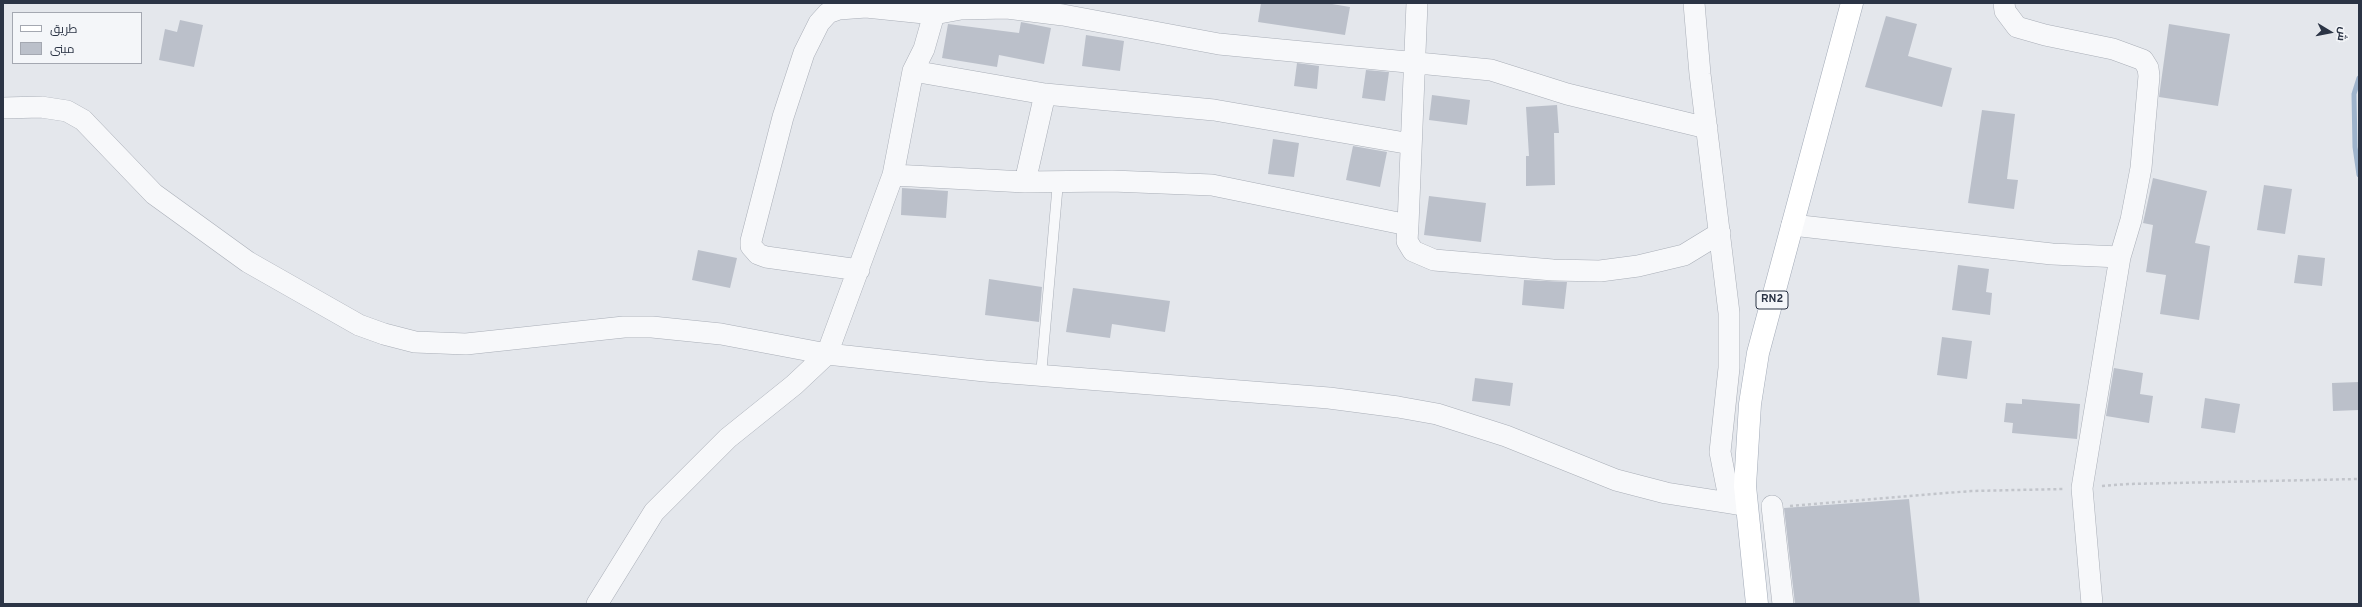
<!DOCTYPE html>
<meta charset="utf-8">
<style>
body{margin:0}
#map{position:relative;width:2362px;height:607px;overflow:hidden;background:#e4e7ec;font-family:Overpass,Cairo,sans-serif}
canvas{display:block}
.frame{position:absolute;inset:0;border:4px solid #2b3445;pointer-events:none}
.legend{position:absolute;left:12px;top:12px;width:130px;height:52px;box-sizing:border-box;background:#f4f6f9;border:1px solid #a4a8b1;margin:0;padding:5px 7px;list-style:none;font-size:12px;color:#2b3445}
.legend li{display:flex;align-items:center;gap:8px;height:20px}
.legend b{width:20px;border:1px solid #a4a8b1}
.north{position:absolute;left:2310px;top:12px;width:40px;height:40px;-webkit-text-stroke:3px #f4f6f9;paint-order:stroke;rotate:100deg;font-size:11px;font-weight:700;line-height:16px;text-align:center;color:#2b3445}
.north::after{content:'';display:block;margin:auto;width:14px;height:18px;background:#2b3445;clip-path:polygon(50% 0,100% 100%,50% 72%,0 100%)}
</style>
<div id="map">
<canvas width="2362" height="607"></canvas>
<div class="frame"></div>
<ul class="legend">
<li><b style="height:5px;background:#fff"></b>طريق</li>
<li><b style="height:11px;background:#bbc0ca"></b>مبنى</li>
</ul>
<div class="north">ش</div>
</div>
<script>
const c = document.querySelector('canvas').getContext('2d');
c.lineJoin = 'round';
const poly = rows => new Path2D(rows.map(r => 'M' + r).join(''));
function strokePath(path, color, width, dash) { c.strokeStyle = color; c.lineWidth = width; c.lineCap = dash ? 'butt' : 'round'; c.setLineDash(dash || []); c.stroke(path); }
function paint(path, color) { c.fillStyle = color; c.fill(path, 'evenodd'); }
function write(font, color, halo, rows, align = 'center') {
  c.font = font + ' Overpass,sans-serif'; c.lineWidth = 4; c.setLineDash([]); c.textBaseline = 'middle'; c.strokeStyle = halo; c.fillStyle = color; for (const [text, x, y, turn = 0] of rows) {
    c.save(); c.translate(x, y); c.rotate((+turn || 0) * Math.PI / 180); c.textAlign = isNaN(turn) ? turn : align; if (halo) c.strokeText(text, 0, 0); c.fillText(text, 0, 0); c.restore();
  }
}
const stream = poly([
 [2359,78,2354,94,2355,147,2359,175]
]);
const building = poly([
 [1261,3,1326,3,1350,7,1345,35,1258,22],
 [1886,16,1917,24,1908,56,1952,68,1942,107,1865,87],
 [180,20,203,25,194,67,159,60,165,29,177,32],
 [1021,22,1051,28,1044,64,999,55,997,67,942,58,948,24,1019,33],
 [2169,24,2230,34,2218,106,2159,97],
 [1086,35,1124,41,1120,71,1082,66],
 [1297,63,1319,66,1317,89,1294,86],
 [1366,70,1389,72,1385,101,1362,98],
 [1432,95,1470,100,1467,125,1429,120],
 [1557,105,1559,133,1554,133,1555,185,1526,186,1526,156,1529,156,1526,107],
 [1982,110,2015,114,2007,179,2018,180,2014,209,1968,203],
 [1273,139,1299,143,1294,177,1268,174],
 [1353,146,1387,152,1380,187,1346,180],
 [2153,178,2207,191,2195,243,2210,246,2199,320,2160,314,2166,275,2146,272,2153,225,2143,223],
 [2264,185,2292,189,2285,234,2257,230],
 [902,188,948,191,946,218,901,215],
 [1429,196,1486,203,1481,242,1424,235],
 [698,250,737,258,730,288,692,280],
 [2298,255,2325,258,2322,286,2294,283],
 [1958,265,1989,269,1986,292,1992,293,1990,315,1952,310],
 [989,279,1042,287,1039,322,985,315],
 [1524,280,1567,282,1564,309,1522,305],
 [1073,288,1170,301,1165,332,1112,324,1110,338,1066,332],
 [1942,337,1972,341,1967,379,1937,375],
 [2114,368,2143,373,2140,394,2153,396,2149,423,2106,416],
 [1475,378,1513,383,1510,406,1472,401],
 [2359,382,2359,410,2333,411,2332,383],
 [2205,398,2240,404,2235,433,2201,428],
 [2022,399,2080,404,2077,439,2012,433,2013,423,2004,422,2006,403,2022,404],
 [1909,499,1920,604,1795,604,1784,508]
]);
const path = poly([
 [2102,486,2128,484,2359,479],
 [1790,506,1971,491,2063,489]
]);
const lane = poly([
 [1041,375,1058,182]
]);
const street = poly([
 [1417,3,1408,225,1407,241,1413,251,1434,260,1553,270,1600,271,1638,266,1684,255,1720,233],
 [1694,3,1700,74,1729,313,1729,368,1720,452,1730,503,1742,505],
 [2004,3,2005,11,2017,27,2045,35,2113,49,2143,60,2148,68,2149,76,2141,168,2131,220,2120,257],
 [913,71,1045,94,1214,110,1411,144],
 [3,108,41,107,67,111,83,120,154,194,248,262,359,325,384,334,415,342,466,344,624,327,652,327,721,334,827,354],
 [1707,128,1567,94,1491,70,1219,44,1063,15,1007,8,961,9,934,14,924,49,913,71,893,175,827,354,985,371,1329,398,1398,407,1437,414,1506,436,1616,480,1666,493,1730,503],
 [893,175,1025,182,1112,181,1212,185,1408,225],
 [1025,182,1045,94],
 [1792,225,2052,254,2120,257,2082,488,2092,604],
 [859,270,766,257,758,254,751,246,751,241,783,117,804,53,819,23,828,13,839,9,866,7,934,14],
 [1772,506,1783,604],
 [597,604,654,512,728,438,794,385,827,354]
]);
const primary = poly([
 [1757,604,1745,486,1750,404,1758,353,1852,3]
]);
const shields = [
 [1772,300,32]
];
const shieldNames = [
 ["RN2",1772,300]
];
strokePath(stream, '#9fb4cc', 5);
paint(building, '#bbc0ca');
strokePath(lane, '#a9aeb7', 11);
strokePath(street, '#a9aeb7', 22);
strokePath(primary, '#a3abb8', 23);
strokePath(path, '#c2c5cb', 2.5, [3, 3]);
strokePath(lane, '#f7f8fa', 10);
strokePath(street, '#f7f8fa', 21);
strokePath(primary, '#fff', 22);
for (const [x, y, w] of shields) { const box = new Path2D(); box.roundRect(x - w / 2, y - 9, w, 18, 3); c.fillStyle = '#f4f6f9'; c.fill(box); strokePath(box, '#2b3445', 1); }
write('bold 11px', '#2b3445', null, shieldNames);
</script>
